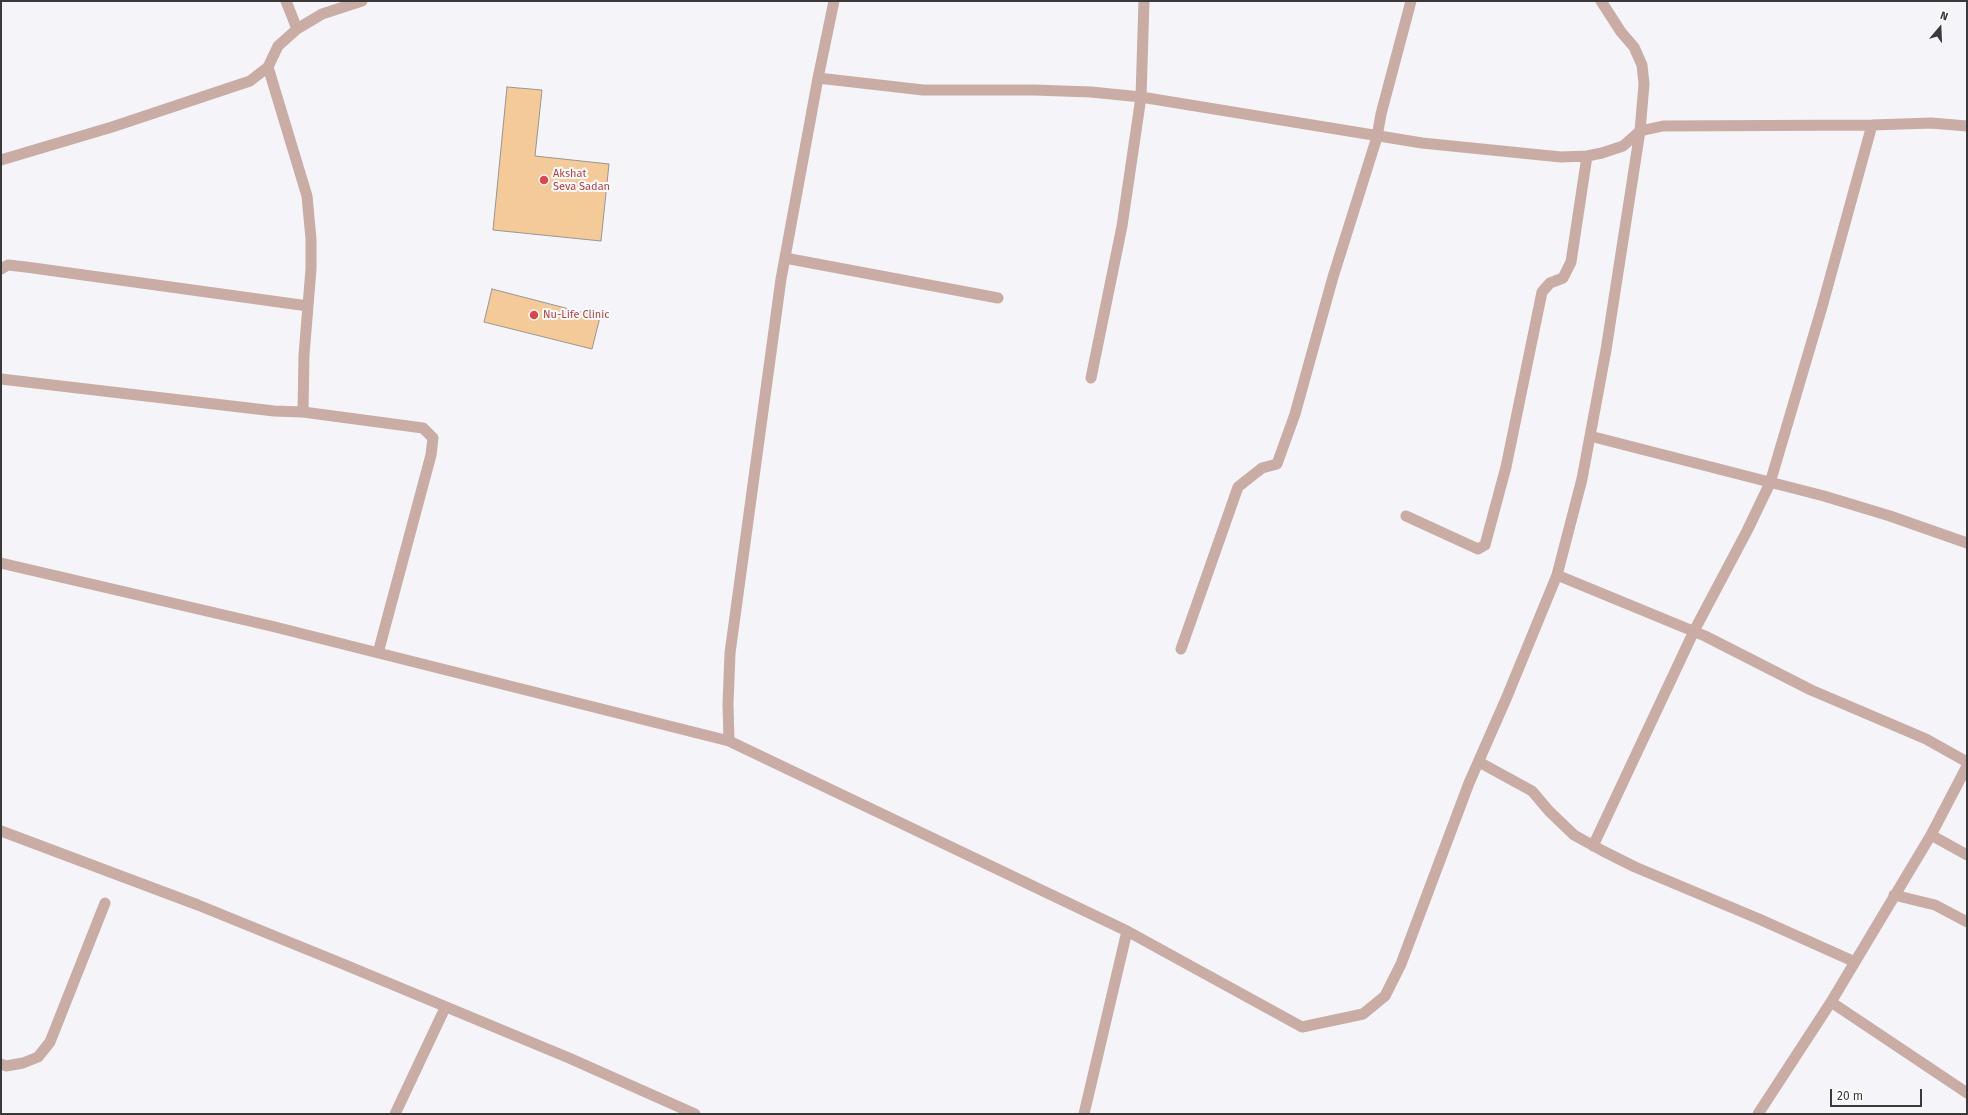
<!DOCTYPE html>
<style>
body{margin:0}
#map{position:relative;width:1968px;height:1115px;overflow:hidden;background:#f5f4f9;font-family:"Fira Sans",sans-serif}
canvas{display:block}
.frame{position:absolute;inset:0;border:2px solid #39393a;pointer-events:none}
.north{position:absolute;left:1920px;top:8px;width:40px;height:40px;-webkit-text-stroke:3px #fff;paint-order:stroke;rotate:19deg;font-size:11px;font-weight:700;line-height:16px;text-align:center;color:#39393a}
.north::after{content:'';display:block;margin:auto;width:14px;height:18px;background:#39393a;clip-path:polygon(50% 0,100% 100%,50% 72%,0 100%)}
.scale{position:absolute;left:1830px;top:1089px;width:92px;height:18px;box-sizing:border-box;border:2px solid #39393a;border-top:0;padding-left:5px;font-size:12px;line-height:14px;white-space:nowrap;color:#39393a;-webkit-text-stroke:3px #fff;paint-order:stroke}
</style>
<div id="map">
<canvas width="1968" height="1115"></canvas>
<div class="frame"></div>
<div class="north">N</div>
<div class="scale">20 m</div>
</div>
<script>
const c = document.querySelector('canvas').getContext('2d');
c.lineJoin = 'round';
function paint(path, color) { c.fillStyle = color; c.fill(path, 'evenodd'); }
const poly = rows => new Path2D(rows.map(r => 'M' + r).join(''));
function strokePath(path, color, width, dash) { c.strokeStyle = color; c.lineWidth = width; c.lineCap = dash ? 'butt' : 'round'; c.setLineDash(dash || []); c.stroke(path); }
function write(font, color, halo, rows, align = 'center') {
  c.font = font + ' "Fira Sans",sans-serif'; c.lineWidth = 4; c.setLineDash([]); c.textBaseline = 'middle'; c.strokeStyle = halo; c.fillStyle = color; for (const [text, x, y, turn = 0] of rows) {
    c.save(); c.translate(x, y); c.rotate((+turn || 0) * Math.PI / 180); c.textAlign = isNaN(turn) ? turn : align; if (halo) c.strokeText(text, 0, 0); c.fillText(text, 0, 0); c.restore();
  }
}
const building = poly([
 [507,87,542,90,535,156,609,164,601,241,493,230,507,87],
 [492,289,600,317,592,349,484,322,492,289]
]);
const service = poly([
 [1,1064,6,1066,23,1063,38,1057,50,1042,105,903]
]);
const minor = poly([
 [834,1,818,78,781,279,730,653,728,704,729,741,1127,931,1302,1027,1363,1014,1385,996,1401,964,1469,783,1506,699,1557,575,1582,479,1606,350,1640,131,1644,84,1642,65,1634,47,1621,32,1601,1],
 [297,29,322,14,362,1],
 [268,67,307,196,311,239,311,269,304,355,303,412],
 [818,78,923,90,1034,90,1091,92,1141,97,1422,143,1561,157,1587,156,1602,153,1623,146,1640,131,1663,126,1872,125,1931,123,1967,126],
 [1,160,112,127,250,81,268,67,278,46,297,29,286,1],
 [785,258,998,298],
 [1,269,8,265,26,267,308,306],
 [1091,378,1122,226,1141,97,1144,1],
 [1,379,274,411,303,412,423,428,433,438,431,455,378,653],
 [1590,436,1824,496,1890,516,1967,543],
 [1406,516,1478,549,1485,545,1506,467,1542,292,1550,283,1563,278,1571,262,1587,156],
 [1,563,271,626,729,741],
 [1557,575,1705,636,1811,690,1926,739,1967,762],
 [1181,649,1238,487,1262,468,1277,464,1295,414,1333,277,1377,137,1381,114,1411,1],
 [1479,762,1532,791,1549,811,1574,835,1603,851,1635,867,1759,919,1855,962],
 [1,831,198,905,343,964,569,1058,695,1114],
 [1931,835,1967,855],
 [1593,846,1694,631,1747,531,1770,483,1822,307,1872,125],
 [1894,895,1935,905,1967,922],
 [1831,1002,1967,1093],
 [395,1114,445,1008],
 [1084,1114,1127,931],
 [1758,1114,1831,1002,1931,835,1967,766]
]);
const markers = [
 [544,180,5,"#e0444e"],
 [534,315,5,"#e0444e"]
];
const healthNames = [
 ["Akshat",553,174],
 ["Seva Sadan",553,187],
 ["Nu-Life Clinic",543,315]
];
paint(building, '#f4ca99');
strokePath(building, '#989591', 1);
strokePath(service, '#c9aca3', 11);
strokePath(minor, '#c9aca3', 11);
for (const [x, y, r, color] of markers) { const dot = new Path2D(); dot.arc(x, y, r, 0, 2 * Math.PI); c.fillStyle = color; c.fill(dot); strokePath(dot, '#fff', 1.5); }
write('11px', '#be3a42', '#fff', healthNames, 'left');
</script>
